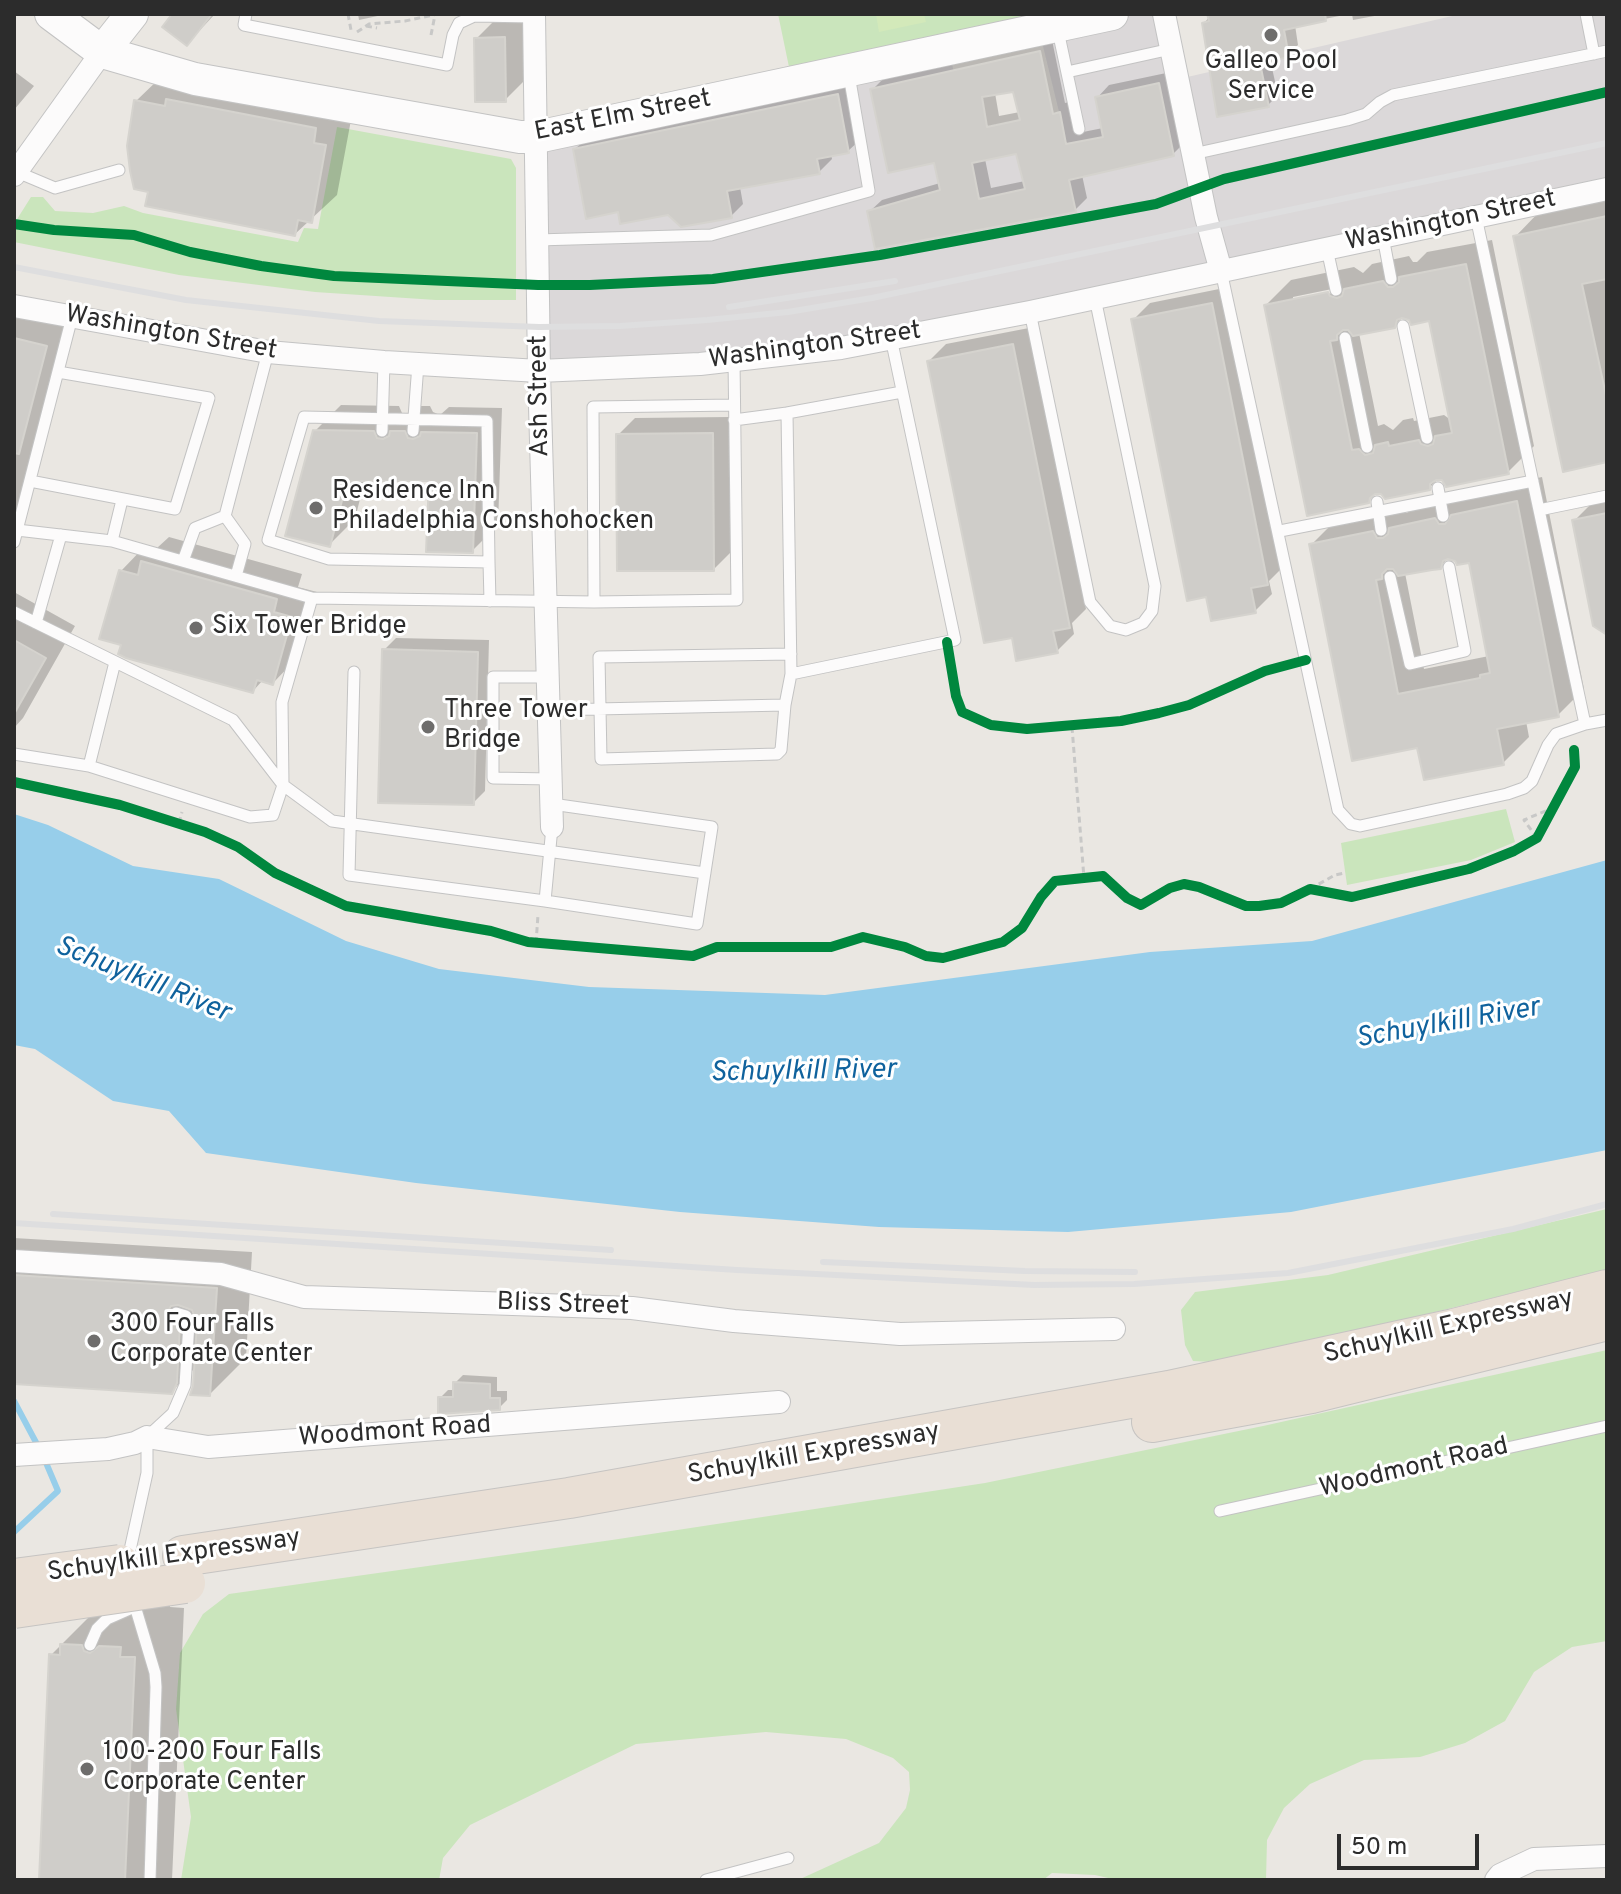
<!DOCTYPE html>
<style>
body{margin:0}
#map{position:relative;width:1621px;height:1894px;overflow:hidden;background:#eae7e2;font-family:Overpass,sans-serif}
canvas{display:block}
.frame{position:absolute;inset:0;border:16px solid #2c2c2c;pointer-events:none}
.scale{position:absolute;left:1337px;top:1834px;width:142px;height:36px;box-sizing:border-box;border:4px solid #2c2c2c;border-top:0;padding-left:10px;font-size:24px;line-height:28px;white-space:nowrap;color:#2c2c2c;-webkit-text-stroke:6px #fff;paint-order:stroke}
</style>
<div id="map">
<canvas width="1621" height="1894"></canvas>
<div class="frame"></div>
<div class="scale">50 m</div>
</div>
<script>
const c = document.querySelector('canvas').getContext('2d');
c.lineJoin = 'round';
function paint(path, color) { c.fillStyle = color; c.fill(path, 'evenodd'); }
const poly = rows => new Path2D(rows.map(r => 'M' + r).join(''));
function strokePath(path, color, width, dash) { c.strokeStyle = color; c.lineWidth = width; c.lineCap = dash ? 'butt' : 'round'; c.setLineDash(dash || []); c.stroke(path); }
function write(font, color, halo, rows, align = 'center') {
  c.font = font + ' Overpass,sans-serif'; c.lineWidth = 6; c.setLineDash([]); c.textBaseline = 'middle'; c.strokeStyle = halo; c.fillStyle = color; for (const [text, x, y, turn = 0] of rows) {
    c.save(); c.translate(x, y); c.rotate((+turn || 0) * Math.PI / 180); c.textAlign = isNaN(turn) ? turn : align; if (halo) c.strokeText(text, 0, 0); c.fillText(text, 0, 0); c.restore();
  }
}
const industrial = poly([
 [1112,14,1164,14,1183,78,1461,14,1607,14,1607,189,841,348,539,371,537,137,949,49,966,131,1059,112,1039,30]
]);
const green = poly([
 [778,14,1038,14,789,67],
 [337,127,511,159,516,168,516,300,436,300,315,292,179,275,14,242,14,224,31,197,43,197,55,211,93,213,124,206,143,213,298,242,304,228,318,229],
 [1506,809,1515,842,1471,860,1347,885,1341,843],
 [1607,1209,1607,1270,1423,1315,1212,1362,1193,1361,1185,1345,1181,1310,1195,1292,1328,1275],
 [1607,1350,1607,1641,1572,1647,1534,1672,1505,1721,1465,1743,1420,1757,1364,1760,1310,1784,1284,1808,1267,1840,1266,1880,1117,1880,1095,1875,1052,1873,1043,1880,798,1880,879,1843,906,1808,910,1790,909,1772,893,1758,846,1739,766,1732,636,1744,470,1825,443,1858,439,1880,181,1880,191,1817,176,1709,180,1653,203,1614,229,1594,612,1540,985,1483,1263,1426]
]);
const pitch = poly([
 [876,14,924,14,926,22,879,32]
]);
const water = poly([
 [14,814,48,825,133,866,219,879,346,941,439,969,589,987,825,995,1150,952,1312,941,1607,860,1607,1150,1291,1212,1068,1232,879,1227,680,1212,416,1183,206,1153,169,1111,113,1101,35,1049,14,1045]
]);
const shadow = poly([
 [175,14,215,14,187,44],
 [358,14,387,14,359,20],
 [501,14,530,14,531,74,505,100,476,39],
 [1212,14,1349,14,1295,25,1298,45,1288,55,1270,59,1278,95,1268,105,1204,23],
 [1352,14,1385,14,1353,20],
 [1052,40,1065,103,1072,101,1078,133,1103,128,1097,98,1109,85,1171,72,1185,142,1173,154,1082,175,1087,198,1075,210,869,212,882,200,940,183,936,161,873,89,885,77],
 [1015,89,1020,112,999,116,995,93],
 [1017,152,1025,181,991,188,985,159],
 [14,71,34,86,14,110],
 [162,76,351,120,337,195,295,234,150,191,136,101],
 [850,82,861,139,848,151,831,154,832,159,819,172,740,187,743,204,731,216,620,210,575,149,588,137],
 [1607,197,1607,460,1515,237,1540,211],
 [1492,240,1534,446,1508,472,1439,478,1429,488,1377,492,1368,502,1266,305,1291,280,1354,267,1363,273,1372,264,1409,256,1413,262,1417,262,1427,252],
 [1337,288,1338,292,1293,301,1293,297],
 [1404,316,1430,319,1451,420,1444,415,1414,421,1413,418,1403,420,1393,430,1384,424,1378,426,1359,333,1394,326],
 [1229,287,1284,566,1269,581,1272,594,1255,611,1133,320,1150,303],
 [14,306,72,321,14,529],
 [1029,328,1086,609,1072,623,1074,634,1057,651,1014,635,929,361,946,344],
 [341,405,399,406,402,413,410,415,418,406,430,406,433,412,440,415,449,407,502,408,498,525,472,551,431,479,365,479,355,519,329,545,315,431],
 [729,417,731,552,714,569,618,435,635,418],
 [1542,477,1584,689,1558,715,1526,721,1529,737,1503,763,1419,746,1312,544,1337,519,1399,507,1403,513,1407,513,1417,503,1470,499,1479,490],
 [1449,557,1470,561,1489,656,1424,669,1405,573,1440,567],
 [1607,494,1607,633,1574,521,1600,495],
 [169,537,302,574,298,587,317,592,298,657,273,683,263,680,253,691,123,643,121,571,146,545,157,548],
 [14,592,75,626,23,718,14,728],
 [396,638,489,640,485,791,473,803,384,650],
 [14,1238,252,1252,246,1358,210,1394,197,1366,171,1392,14,1382],
 [463,1375,497,1377,497,1391,507,1391,507,1400,499,1408,440,1398,448,1390,455,1390,455,1383],
 [170,1597,170,1607,184,1608,172,1880,41,1880,51,1655,101,1605]
]);
const stream = poly([
 [14,1401,39,1448],
 [14,1532,58,1491,44,1458]
]);
const building = poly([
 [172,14,212,14,187,46,162,27,172,14],
 [1207,14,1325,14,1326,21,1284,30,1289,57,1260,63,1269,107,1217,117,1202,23,1209,21,1207,14],
 [505,37,506,102,475,102,474,38,505,37],
 [1040,51,1053,114,1060,112,1066,144,1103,137,1095,97,1159,83,1174,156,1069,180,1076,212,875,249,867,211,940,190,934,163,888,173,870,89,1040,51],
 [1013,92,1020,120,987,127,982,97,1013,92],
 [1016,154,1025,189,979,199,972,163,1016,154],
 [838,94,849,153,817,159,820,174,727,191,732,218,681,227,668,215,620,224,618,212,586,219,573,149,838,94],
 [166,99,316,128,314,143,326,145,312,223,298,220,295,236,145,206,148,192,134,189,130,171,127,146,134,100,165,106,166,99],
 [1607,216,1607,279,1582,284,1607,400,1607,462,1563,472,1513,236,1607,216],
 [1466,264,1509,474,1446,487,1442,480,1436,480,1430,484,1430,490,1385,499,1381,494,1375,494,1370,498,1369,503,1307,516,1264,305,1328,292,1330,296,1337,298,1342,296,1344,289,1383,281,1388,287,1393,287,1399,282,1399,277,1466,264],
 [1402,318,1409,320,1411,325,1429,321,1452,433,1435,436,1433,444,1428,446,1421,444,1419,440,1389,446,1388,442,1375,445,1373,453,1365,455,1359,449,1352,450,1330,341,1337,340,1337,335,1343,330,1348,330,1353,336,1395,328,1397,320,1402,318],
 [1212,303,1268,585,1251,588,1256,613,1211,621,1206,597,1187,601,1131,319,1212,303],
 [14,338,47,346,19,454,14,453,14,338],
 [1013,344,1070,628,1053,631,1058,653,1016,661,1012,638,984,643,927,361,1013,344],
 [313,430,374,431,377,438,383,439,389,436,390,431,405,431,408,438,413,439,420,436,421,432,477,433,473,553,426,552,429,481,347,481,330,547,285,536,313,430],
 [713,433,714,571,617,571,616,434,713,433],
 [1517,501,1559,717,1497,729,1504,765,1424,780,1417,748,1352,761,1309,544,1373,531,1377,538,1383,538,1388,534,1389,528,1435,518,1439,524,1445,524,1451,515,1517,501],
 [1448,559,1455,561,1457,565,1469,563,1490,673,1480,675,1480,678,1398,694,1376,580,1382,579,1382,574,1387,569,1393,569,1398,576,1432,570,1441,569,1443,561,1448,559],
 [1607,513,1607,635,1593,626,1572,520,1607,513],
 [141,561,277,599,274,612,292,617,273,685,257,680,253,693,126,658,118,654,121,645,99,639,119,570,138,575,141,561],
 [14,640,46,658,14,714,14,640],
 [382,649,478,652,474,805,378,803,382,649],
 [14,1275,217,1288,210,1396,190,1395,193,1386,197,1323,192,1310,178,1305,171,1306,168,1311,170,1319,180,1324,177,1383,172,1394,14,1384,14,1275],
 [453,1382,490,1384,490,1398,500,1398,500,1410,438,1414,438,1397,453,1397,453,1382],
 [60,1644,82,1645,84,1651,90,1653,99,1646,121,1647,120,1657,135,1657,125,1880,39,1880,49,1654,60,1655,60,1644]
]);
const path = poly([
 [348,14,351,30],
 [366,26,377,28],
 [357,32,369,24,405,21,438,14],
 [431,35,435,15],
 [1072,727,1084,878],
 [179,823,182,812],
 [1537,838,1524,820,1555,807],
 [1310,889,1335,875,1345,873],
 [536,943,538,915]
]);
const lane = poly([
 [246,14,244,25,447,65,453,35,459,23,474,16,534,17],
 [1586,14,1594,54],
 [1057,26,1079,129],
 [1067,72,1171,49],
 [1193,154,1347,120,1366,114,1380,102,1393,95,1607,51],
 [17,172,55,188,119,170],
 [1476,217,1585,724],
 [1383,237,1391,279],
 [537,240,711,235,869,191,849,75],
 [1327,249,1336,290],
 [1221,271,1338,810,1351,824,1360,826,1507,794,1524,788,1532,781,1548,745,1556,734,1585,724,1607,720],
 [1030,312,1090,602,1110,626,1126,630,1143,623,1152,611,1155,586,1095,298],
 [1403,326,1427,438],
 [891,338,955,640,791,674,787,413,902,392],
 [1345,338,1367,447],
 [734,360,737,600,594,602,593,407,734,405],
 [734,420,787,413],
 [382,431,384,362],
 [413,431,418,364],
 [30,481,175,509,209,398,58,372],
 [1438,488,1443,516],
 [1377,502,1381,530],
 [1539,510,1607,496],
 [225,516,245,544,236,576],
 [17,530,112,541,312,598,594,602],
 [1280,531,1533,481],
 [112,541,122,500],
 [14,542,72,317],
 [183,561,195,528,225,516,268,352],
 [489,562,329,559,268,540,304,417,487,421,489,562,490,601],
 [1390,577,1410,664,1465,651,1449,567],
 [14,612,233,720,283,785,332,821,705,873],
 [36,623,61,535],
 [791,654,599,657,601,759,777,754,781,750,785,705,791,674],
 [354,672,349,875,545,901],
 [548,677,493,677,493,778,551,779],
 [549,710,785,705],
 [14,754,89,766,250,817,273,815,283,785,282,702,312,598],
 [89,766,115,662],
 [552,804,712,827,697,924,545,901,552,827],
 [1220,1511,1607,1426],
 [128,1559,147,1473,147,1437,173,1413,185,1385,189,1323,186,1316,176,1313],
 [132,1596,155,1673,156,1687,150,1880],
 [90,1645,97,1629,107,1619,132,1608],
 [706,1880,788,1858]
]);
const street = poly([
 [534,14,539,371,552,827],
 [1164,14,1206,217,1221,271],
 [14,175,102,52],
 [14,306,268,352,384,362,539,371,700,364,841,348,1030,312,1607,189],
 [14,1261,221,1274,304,1297,632,1308,734,1321,900,1334,1114,1329],
 [14,1455,108,1449,135,1443,147,1437,208,1447,779,1402],
 [1496,1880,1500,1875,1534,1859,1607,1856]
]);
const secondary = poly([
 [51,14,102,52,195,79,520,137,537,137,1112,14],
 [102,52,132,14]
]);
const highway = poly([
 [1152,1422,1311,1393,1607,1320],
 [183,1556,569,1498,1169,1391,1454,1329,1607,1290]
]);
const rail = poly([
 [14,267,186,300,379,321,539,327,620,326,707,320,788,312,872,298,1607,143],
 [729,307,895,281],
 [53,1214,611,1250],
 [14,1223,737,1270,1034,1285,1134,1284,1288,1273,1513,1229,1607,1204],
 [823,1262,1025,1271,1135,1272]
]);
const highwayBridge = poly([
 [14,1579,120,1565],
 [14,1608,185,1583]
]);
const cycleway = poly([
 [14,224,54,230,134,235,190,252,261,266,334,276,538,285,590,285,713,279,880,255,1156,204,1224,179,1607,92],
 [947,642,956,696,962,712,991,725,1027,729,1121,721,1159,713,1189,705,1265,671,1306,660],
 [14,782,120,805,205,832,238,847,275,873,346,906,491,931,528,942,693,956,717,947,831,947,863,937,905,947,926,956,943,958,1003,942,1022,928,1041,897,1055,881,1103,876,1127,898,1141,905,1170,888,1184,884,1199,887,1246,906,1259,906,1281,903,1310,889,1352,897,1469,869,1514,851,1537,838,1575,767,1574,750]
]);
const markers = [
 [1271,35,8,"#6e6d6c"],
 [316,508,8,"#6e6d6c"],
 [196,628,8,"#6e6d6c"],
 [428,727,8,"#6e6d6c"],
 [94,1341,8,"#6e6d6c"],
 [87,1769,8,"#6e6d6c"]
];
const poiNames = [
 ["Galleo Pool",1271,63,"center"],
 ["Service",1271,93,"center"],
 ["Residence Inn",332,493],
 ["Philadelphia Conshohocken",332,523],
 ["Six Tower Bridge",212,628],
 ["Three Tower",444,712],
 ["Bridge",444,742],
 ["300 Four Falls",110,1326],
 ["Corporate Center",110,1356],
 ["100-200 Four Falls",103,1754],
 ["Corporate Center",103,1784]
];
const streetNames = [
 ["East Elm Street",623,117,-11],
 ["Washington Street",1451,222,-12],
 ["Washington Street",171,334,10],
 ["Washington Street",815,347,-8],
 ["Ash Street",541,396,-91],
 ["Bliss Street",563,1306,2],
 ["Schuylkill Expressway",1449,1328,-13],
 ["Woodmont Road",395,1433,-4],
 ["Schuylkill Expressway",814,1455,-10],
 ["Woodmont Road",1414,1469,-13],
 ["Schuylkill Expressway",174,1557,-8]
];
const waterNames = [
 ["Schuylkill River",142,981,22],
 ["Schuylkill River",1448,1025,-10],
 ["Schuylkill River",803,1073,-1]
];
paint(industrial, '#dbd8d9');
paint(green, '#cae5bc');
paint(pitch, '#d3e9ba');
paint(water, '#97ceea');
paint(shadow, '#0003');
strokePath(stream, '#97ceea', 6);
paint(building, '#cfcdc9');
strokePath(building, '#d5d3ce', 2);
strokePath(lane, '#c3c3c3', 13);
strokePath(street, '#c3c3c3', 24);
strokePath(secondary, '#c3c3c3', 34);
strokePath(highway, '#c6c4c2', 42);
strokePath(path, '#c8c8c7', 3, [6, 4]);
strokePath(lane, '#fcfbfb', 11);
strokePath(street, '#fcfbfb', 22);
strokePath(secondary, '#fcfbfb', 32);
strokePath(highway, '#e9dfd5', 40);
strokePath(rail, '#dededf', 6);
strokePath(highwayBridge, '#c6c4c2', 42, []);
strokePath(highwayBridge, '#e9dfd5', 40);
strokePath(cycleway, '#00873e', 10);
for (const [x, y, r, color] of markers) { const dot = new Path2D(); dot.arc(x, y, r, 0, 2 * Math.PI); c.fillStyle = color; c.fill(dot); strokePath(dot, '#fff', 3); }
write('26px', '#2c2c2c', '#fff', poiNames, 'left');
write('26px', '#2c2c2c', '#fff', streetNames);
write('italic 28px', '#0f629d', '#fff', waterNames);
</script>
